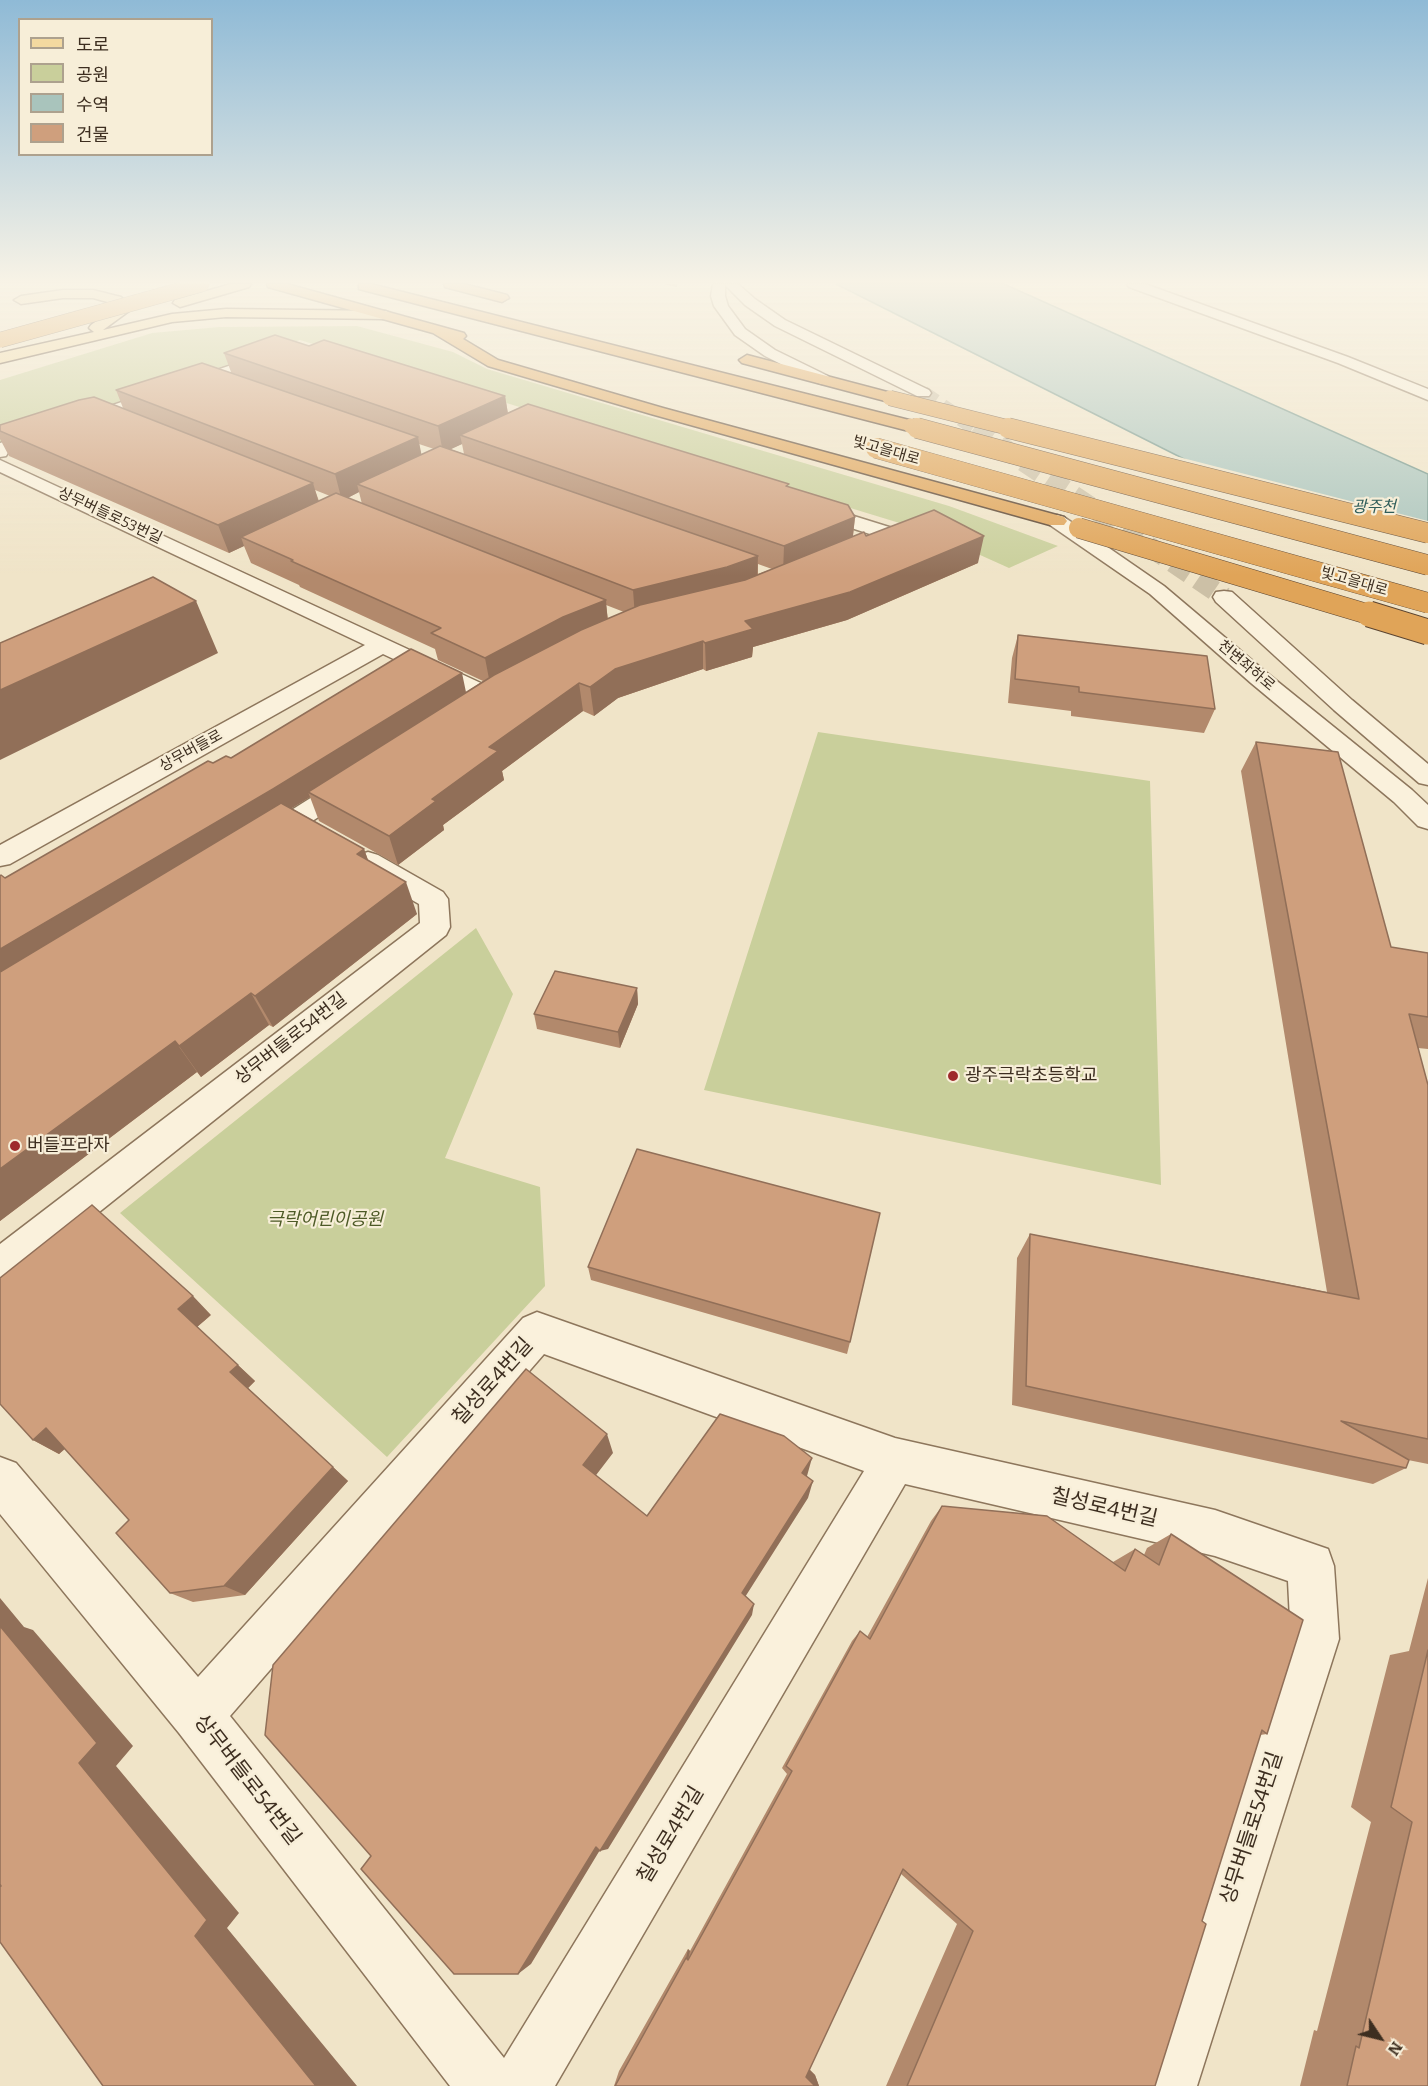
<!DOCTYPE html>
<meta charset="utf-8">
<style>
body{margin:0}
#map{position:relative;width:1428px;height:2086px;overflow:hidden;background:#f0e4c8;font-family:Bitter,"Noto Sans KR",serif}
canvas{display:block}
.legend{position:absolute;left:18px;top:18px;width:195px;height:138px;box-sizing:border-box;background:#f7eed8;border:2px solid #ada18e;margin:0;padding:8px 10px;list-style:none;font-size:18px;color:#3d2e20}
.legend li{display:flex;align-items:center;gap:12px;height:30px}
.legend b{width:30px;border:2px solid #ada18e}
.north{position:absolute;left:1350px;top:2008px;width:60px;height:60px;-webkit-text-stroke:4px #f7eed8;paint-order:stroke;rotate:125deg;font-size:16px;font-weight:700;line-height:24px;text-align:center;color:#3d2e20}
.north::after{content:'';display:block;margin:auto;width:21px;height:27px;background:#3d2e20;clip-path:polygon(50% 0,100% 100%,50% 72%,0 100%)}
</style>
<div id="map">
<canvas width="1428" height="2086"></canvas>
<ul class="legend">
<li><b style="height:8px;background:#f3d9a0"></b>도로</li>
<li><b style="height:16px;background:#c9cf9b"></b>공원</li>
<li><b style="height:16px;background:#a9c4bc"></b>수역</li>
<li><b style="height:16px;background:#cf9f7d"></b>건물</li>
</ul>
<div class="north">N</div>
</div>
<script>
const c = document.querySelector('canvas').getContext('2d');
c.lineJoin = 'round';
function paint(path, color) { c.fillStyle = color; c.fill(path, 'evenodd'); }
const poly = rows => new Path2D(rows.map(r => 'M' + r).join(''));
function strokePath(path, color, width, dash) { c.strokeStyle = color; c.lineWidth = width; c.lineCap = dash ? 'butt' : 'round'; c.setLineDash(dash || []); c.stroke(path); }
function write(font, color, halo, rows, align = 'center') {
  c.font = font + ' Bitter,"Noto Sans KR",serif'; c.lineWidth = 4.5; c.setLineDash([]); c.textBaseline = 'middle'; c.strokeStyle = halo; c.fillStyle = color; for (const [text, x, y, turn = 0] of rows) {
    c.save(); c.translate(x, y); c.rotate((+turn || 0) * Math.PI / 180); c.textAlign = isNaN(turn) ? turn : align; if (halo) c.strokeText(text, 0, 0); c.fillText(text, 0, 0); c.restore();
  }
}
const green = poly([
 [357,326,453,352,487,369,949,506,1058,546,1009,568,929,532,300,340,0,442,0,380,152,333,219,327],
 [818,732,1150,781,1161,1185,704,1090],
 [476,928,513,994,445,1158,540,1187,545,1286,387,1457,120,1213]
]);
const water = poly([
 [836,284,1004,284,1428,474,1428,602,1188,461,836,284]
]);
const pier = poly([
 [1171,455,1428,521,1428,605,1187,463]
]);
const minorTunnelFar1 = poly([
 [923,393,976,429]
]);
const minorTunnel = poly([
 [974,428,1224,597]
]);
const minor = poly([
 [713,284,738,284,755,299,785,320,929,390,931,393,929,396,917,396,775,326,745,305,725,285,725,296,728,306,745,329,775,350,828,376,830,379,822,384,816,382,765,356,735,335,714,306,711,296,713,284],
 [1127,284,1145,284,1348,357,1428,389,1428,400,1338,363,1129,287,1127,284],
 [273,351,278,352,280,355,278,358,9,451,6,456,0,457,0,443,273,351],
 [0,460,498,691,502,696,498,701,490,703,482,701,383,654,10,864,0,866,0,845,365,645,0,472,0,460],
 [812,503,902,531,905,535,902,539,875,550,861,550,858,546,861,542,876,536,805,513,803,509,805,505,812,503],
 [1057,515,1064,517,1164,586,1267,673,1412,790,1428,805,1428,829,1418,826,1394,802,1251,683,1150,594,1050,525,1047,521,1050,517,1057,515],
 [1224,591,1232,592,1352,700,1428,764,1428,785,1419,783,1334,710,1216,602,1213,597,1216,592,1224,591],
 [353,775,362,777,366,783,362,789,275,845,265,848,255,845,251,839,255,833,344,777,353,775],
 [368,852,378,855,443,892,448,899,450,927,446,935,14,1280,0,1285,0,1244,420,923,419,904,358,869,354,862,358,855,368,852],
 [537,1312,895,1438,1215,1510,1328,1549,1334,1566,1339,1639,1197,2086,1137,2086,1291,1639,1288,1581,1215,1556,905,1484,555,2086,450,2086,179,1733,0,1514,0,1457,16,1463,198,1677,523,1318,537,1312],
 [544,1354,864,1471,504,2058,230,1716,544,1354]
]);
const major = poly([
 [231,284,251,284,249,287,180,307,173,303,175,300,231,284],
 [63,290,93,290,121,297,129,305,131,308,129,311,103,330,172,314,226,309,386,311,393,315,386,319,226,317,172,322,0,363,0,353,94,332,89,328,91,325,116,307,111,303,93,298,63,298,21,304,14,300,21,296,63,290]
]);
const highway = poly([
 [267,284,287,284,464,333,466,336,463,339,498,360,663,408,1064,517,1067,521,1064,525,1050,525,651,414,488,366,433,333,268,287,267,284],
 [359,284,371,284,917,422,919,426,911,431,905,430,359,289,359,284],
 [444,284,464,284,507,295,509,298,502,302,445,287,444,284],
 [747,355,895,394,897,397,889,402,742,363,739,360,747,355]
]);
const highwayBridgeFar2 = poly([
 [0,340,202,284],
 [890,398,1014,429],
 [911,426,923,429]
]);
const highwayBridgeFar1 = poly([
 [917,428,1428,565],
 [1008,428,1428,533],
 [876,448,1428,603],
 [1079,528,1374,616]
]);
const highwayBridge = poly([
 [1369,614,1428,632]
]);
const wall = poly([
 [664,284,677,284,677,287],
 [309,346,505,396,508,413,789,487,855,517,853,536,866,536,978,563,847,620,753,647,752,657,706,671,703,669,618,698,594,716,583,711,502,771,504,780,443,825,444,830,398,865,319,821,310,797,291,808,364,849,368,860,417,914,273,1027,269,1025,201,1077,197,1072,0,1221,0,876,5,878,213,763,466,692,483,681,438,660,435,649,300,587,299,585,251,563,244,546,229,553,9,456,0,439,0,425,123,408,116,390,231,372,224,353],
 [419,444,434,449,421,455],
 [462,444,464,454,450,449],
 [315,490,330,496,319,501],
 [359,492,362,504,347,498],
 [758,564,772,569,758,574],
 [606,605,624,612,608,619],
 [1018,635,1215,709,1204,733,1071,716,1071,711,1008,703,1012,658],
 [1256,742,1391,947,1428,953,1428,1049,1418,1048,1428,1085,1428,1464,1408,1460,1406,1468,1373,1484,1012,1405,1017,1258,1030,1234,1327,1292,1241,771],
 [637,988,638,1004,620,1048,537,1029,534,1014],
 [588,1267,850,1342,847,1354,591,1280],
 [211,1315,197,1327,255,1381,248,1388,348,1481,245,1595,193,1602,170,1593,129,1520,65,1449,59,1454,33,1440],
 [942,1506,1113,1562,1135,1549,1144,1555,1147,1548,1171,1534,1267,1734,1260,1735,1202,1921,1155,2086,886,2086,957,1924,901,1874,809,2069,815,2075,819,2086,614,2086,619,2071,688,1949,690,1951,787,1774,782,1768,852,1641,860,1631,867,1637,931,1521],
 [1428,1578,1428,2086,1300,2086,1314,2030,1317,2031,1371,1822,1351,1807,1390,1655,1409,1651]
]);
const shadedWall = poly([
 [505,396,509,421,460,435,462,444,443,453,438,426],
 [418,437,423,462,357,484,359,492,342,501,335,474],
 [313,483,321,510,241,537,244,546,229,553,218,525],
 [855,517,852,544,783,573,784,546],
 [984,536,978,563,847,620,753,647,752,657,706,671,705,643,745,621],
 [758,556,757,582,635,617,633,590],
 [606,600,608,626,490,684,485,658,563,617],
 [196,601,218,653,0,760,0,690],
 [703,641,703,669,618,698,594,716,590,687,615,669],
 [462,673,467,697,308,792,310,797,284,813,0,984,0,949],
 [579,683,583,711,502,771,504,780,443,825,444,830,398,865,389,836,489,747],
 [364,849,376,882,357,854],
 [406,882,417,914,273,1027,255,996],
 [637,988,638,1004,620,1048,618,1032],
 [251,993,269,1025,201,1077,179,1046],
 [175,1041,197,1072,0,1221,0,1169],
 [193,1296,211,1315,197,1327,178,1309],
 [238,1365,255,1381,248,1388,348,1481,245,1595,224,1586,230,1372],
 [46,1428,71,1443,59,1454,33,1440],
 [607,1434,613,1453,590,1483,583,1465],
 [812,1458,807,1476,797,1490,802,1473],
 [813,1481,808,1498,740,1605,742,1593],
 [0,1598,24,1627,33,1630,133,1746,116,1766,239,1913,227,1928,357,2086,316,2086,195,1936,79,1763,0,1626],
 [754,1604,752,1615,608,1849,600,1851],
 [603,1845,531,1964,518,1974,596,1847],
 [688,1949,690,1951,688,1960,686,1958],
 [799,2059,815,2075,819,2086,815,2086,806,2077]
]);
const building = poly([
 [275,335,309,346,324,340,505,396,438,426,224,353,275,335],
 [202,363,418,437,335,474,116,390,202,363],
 [94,397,313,483,218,525,0,431,0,425,79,400,94,397],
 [528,404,789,484,786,486,848,505,855,517,784,546,460,435,528,404],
 [440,446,758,556,727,567,633,590,357,484,440,446],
 [336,493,606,600,563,617,485,658,431,633,441,628,291,561,293,560,241,537,336,493],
 [934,510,984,536,850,592,745,621,753,629,705,643,703,641,615,669,590,687,579,683,489,747,498,751,432,799,436,801,389,836,308,792,494,675,581,630,640,605,745,580,864,532,866,536,934,510],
 [153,577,196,601,0,690,0,643,153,577],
 [1018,635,1207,656,1215,709,1079,692,1079,687,1015,679,1018,635],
 [411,649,462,673,273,789,0,949,0,876,1,875,5,878,208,761,213,763,226,756,231,758,411,649],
 [1256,742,1338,752,1391,947,1428,953,1428,1017,1409,1014,1428,1085,1428,1439,1341,1421,1409,1460,1406,1468,1026,1386,1030,1234,1359,1299,1256,742],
 [281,803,364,849,357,854,406,882,255,996,251,993,179,1046,175,1041,0,1169,0,972,281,803],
 [555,971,637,988,618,1032,534,1014,555,971],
 [637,1149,880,1213,850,1342,588,1267,637,1149],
 [92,1205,193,1296,178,1309,238,1365,230,1372,333,1467,224,1586,170,1593,116,1533,129,1520,46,1428,33,1440,0,1404,0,1278,92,1205],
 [526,1369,607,1434,583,1465,647,1516,720,1414,784,1436,812,1458,802,1473,813,1481,742,1593,754,1604,600,1851,596,1847,518,1974,454,1974,361,1869,371,1856,265,1735,273,1665,526,1369],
 [942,1506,1047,1516,1125,1571,1135,1549,1159,1565,1171,1534,1303,1620,1267,1734,1262,1730,1202,1921,1206,1924,1155,2086,907,2086,973,1931,903,1869,806,2077,815,2086,615,2086,686,1958,688,1960,792,1771,786,1766,860,1631,870,1639,942,1506],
 [0,1626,97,1743,79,1763,207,1920,195,1936,316,2086,103,2086,0,1942,0,1887,1,1886,0,1884,0,1626],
 [1428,1650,1428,2086,1347,2086,1356,2046,1359,2048,1412,1822,1391,1807,1428,1650]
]);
const markers = [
 [953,1076,6,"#9e2a2b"],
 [15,1146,6,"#9e2a2b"]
];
const farStreetnames = [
 ["빛고을대로",886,451,16],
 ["상무버들로53번길",110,516,25],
 ["빛고을대로",1354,582,16],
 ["천변좌하로",1246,666,40],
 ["상무버들로",191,751,-29]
];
const farWaternames = [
 ["광주천",1374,508]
];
const streetNames = [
 ["상무버들로54번길",291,1039,-38]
];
const poiNames = [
 ["광주극락초등학교",965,1076],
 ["버들프라자",27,1146]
];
const parkNames = [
 ["극락어린이공원",325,1220]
];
const nearStreetnames = [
 ["칠성로4번길",493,1382,-48],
 ["칠성로4번길",1104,1508,13],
 ["상무버들로54번길",247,1780,52],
 ["상무버들로54번길",1252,1828,-72],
 ["칠성로4번길",671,1835,-59]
];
paint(green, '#c9cf9b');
paint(water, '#a9c4bc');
strokePath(water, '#6f938a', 1.5);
paint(pier, '#f0e4c8');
strokePath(minorTunnelFar1, '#ccc0a6', 15, [15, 8]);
strokePath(minorTunnel, '#ccc0a6', 20, [20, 10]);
strokePath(minor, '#8d765c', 3);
strokePath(major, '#5b4430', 3);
strokePath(highway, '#5b4430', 3);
paint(minor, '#faf1dc');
paint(major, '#f3d9a0');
paint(highway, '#e0a458');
strokePath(highwayBridgeFar2, '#5b4430', 16, []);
strokePath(highwayBridgeFar1, '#5b4430', 21, []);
strokePath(highwayBridge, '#5b4430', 27, []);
strokePath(highwayBridgeFar2, '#e0a458', 15);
strokePath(highwayBridgeFar1, '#e0a458', 20);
strokePath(highwayBridge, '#e0a458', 25);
paint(wall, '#b2896c');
paint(shadedWall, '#916f58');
paint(building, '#cf9f7d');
strokePath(building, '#916f58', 1.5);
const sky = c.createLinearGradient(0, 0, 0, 576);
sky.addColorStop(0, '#8fbad6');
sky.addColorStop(0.49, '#f8f3e6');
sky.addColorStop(1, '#f8f3e600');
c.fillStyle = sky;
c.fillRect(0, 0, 1428, 576);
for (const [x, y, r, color] of markers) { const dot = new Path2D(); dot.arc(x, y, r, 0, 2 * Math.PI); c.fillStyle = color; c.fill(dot); strokePath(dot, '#f7eed8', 2); }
write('15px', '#3d2e20', '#f7eed8', farStreetnames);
write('italic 16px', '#2f5d5a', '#f7eed8', farWaternames);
write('18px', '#3d2e20', '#f7eed8', streetNames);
write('18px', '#3d2e20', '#f7eed8', poiNames, 'left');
write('italic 18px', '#4d5a26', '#f7eed8', parkNames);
write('21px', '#3d2e20', '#f7eed8', nearStreetnames);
</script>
